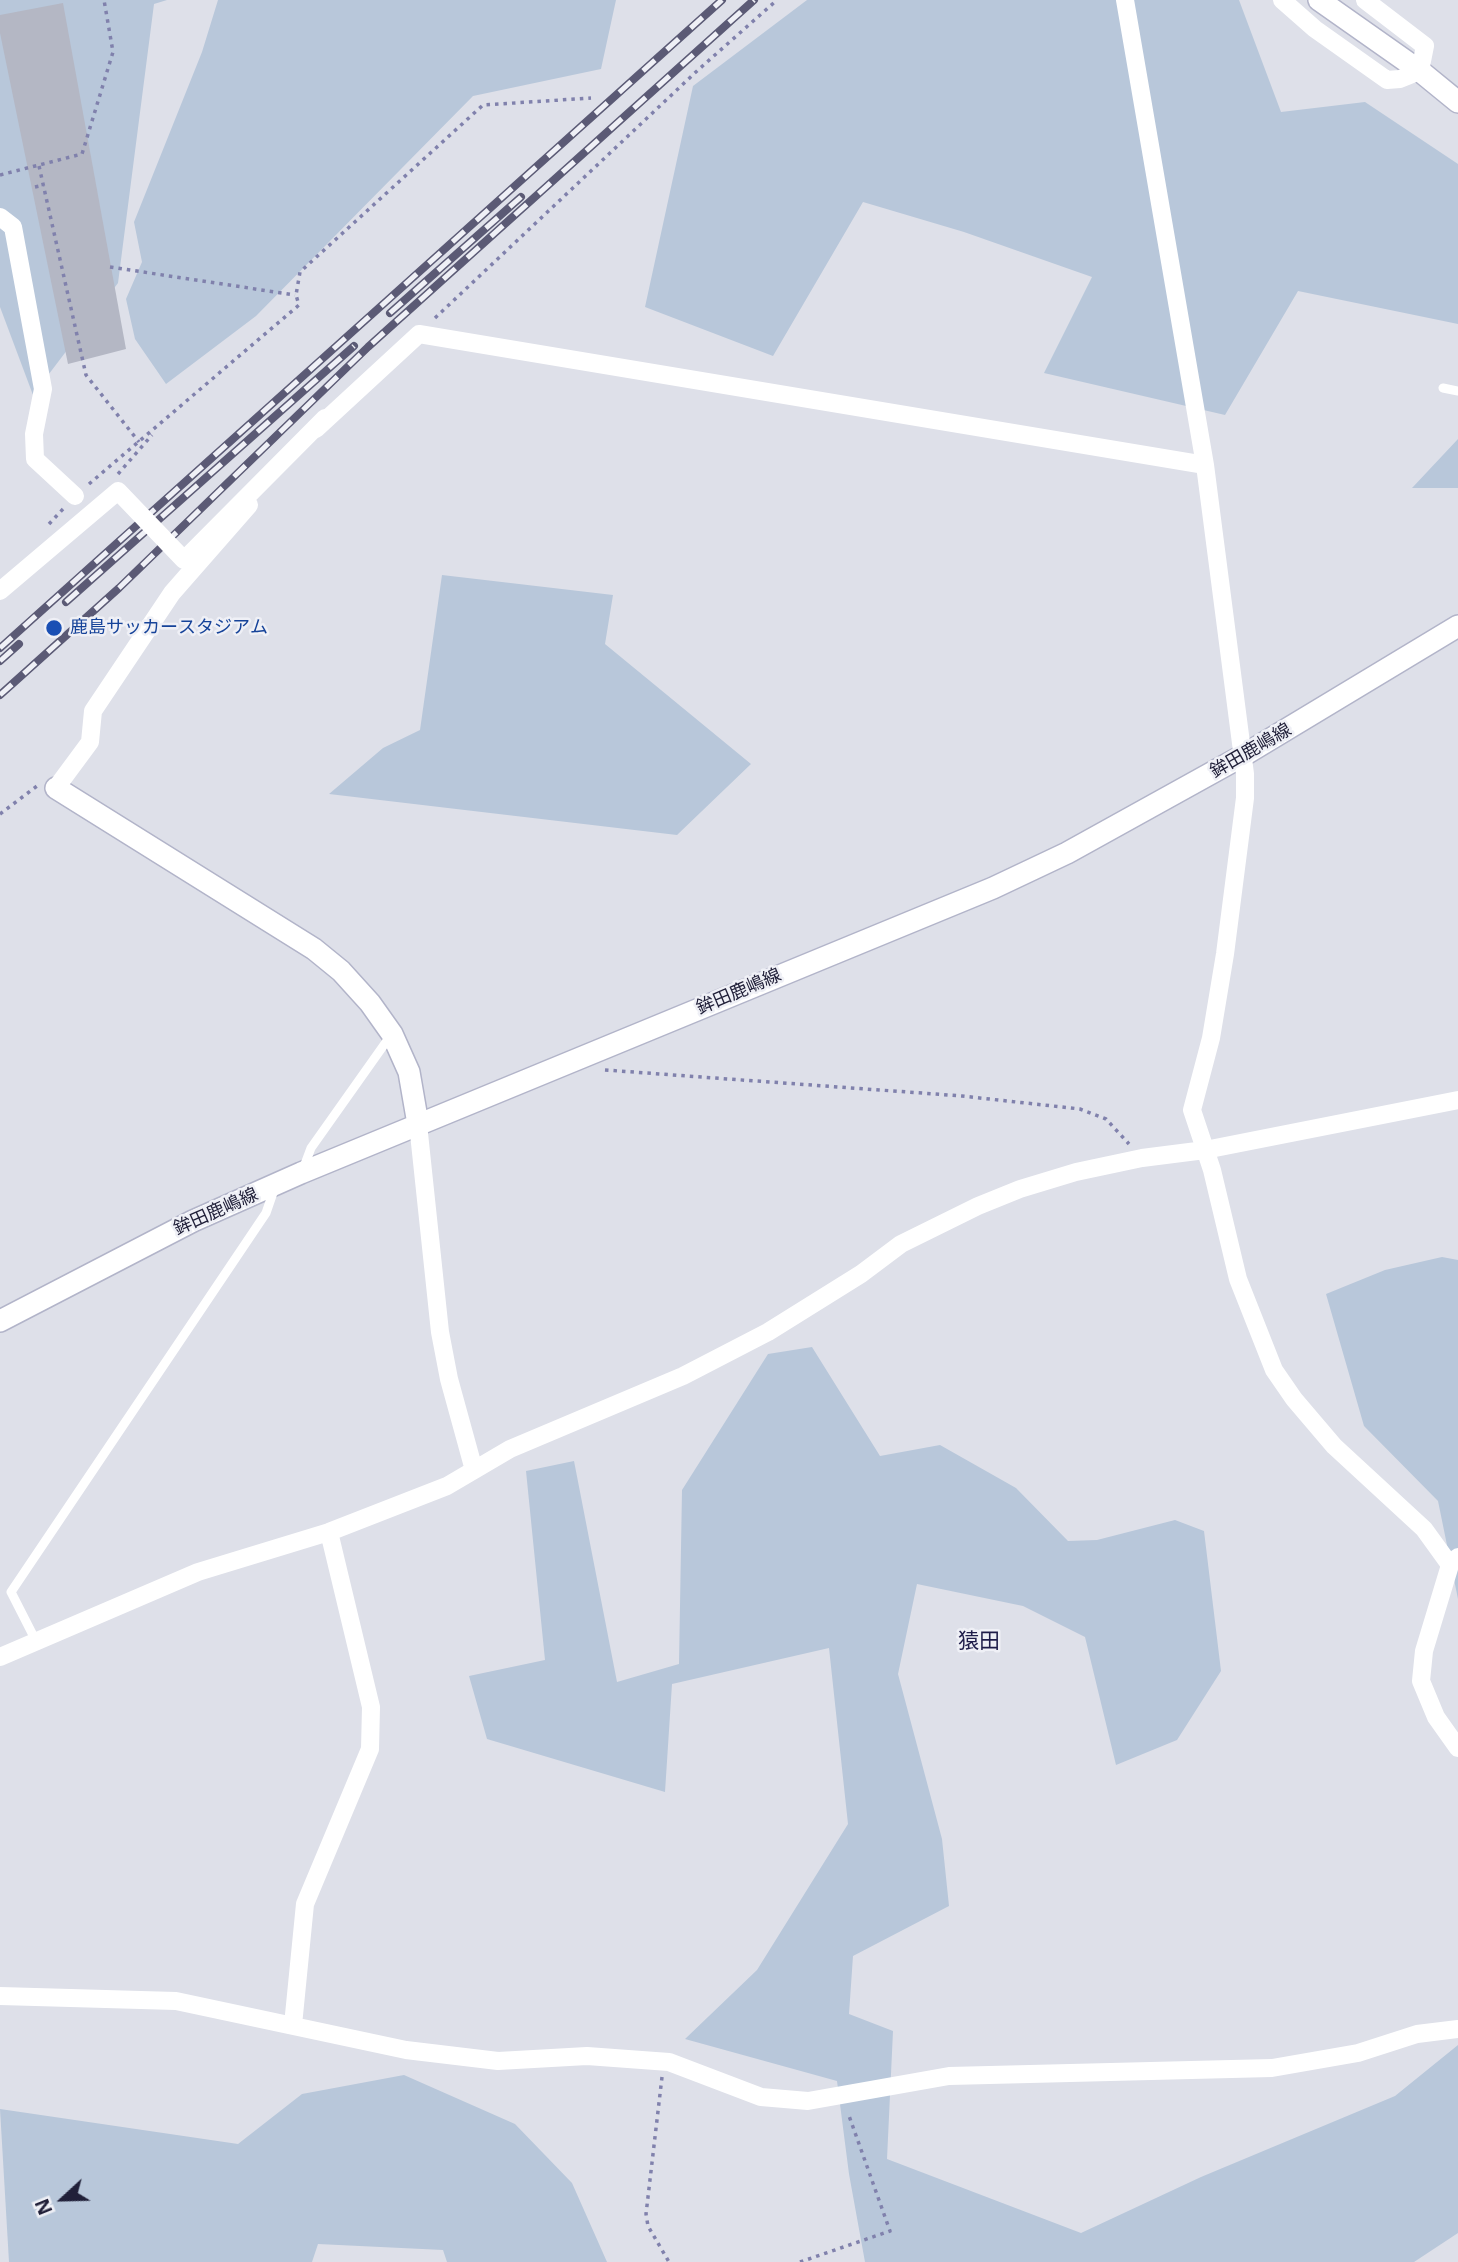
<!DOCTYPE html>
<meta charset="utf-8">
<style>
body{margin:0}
#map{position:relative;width:1458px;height:2262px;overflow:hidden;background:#dee0e9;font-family:"Open Sans",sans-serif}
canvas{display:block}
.north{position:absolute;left:28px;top:2164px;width:70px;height:70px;-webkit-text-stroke:5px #eff0f6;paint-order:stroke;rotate:248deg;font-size:19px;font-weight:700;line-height:28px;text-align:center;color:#212039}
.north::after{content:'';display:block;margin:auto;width:24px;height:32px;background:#212039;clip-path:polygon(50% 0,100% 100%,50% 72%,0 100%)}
</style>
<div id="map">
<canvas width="1458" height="2262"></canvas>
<div class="north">N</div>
</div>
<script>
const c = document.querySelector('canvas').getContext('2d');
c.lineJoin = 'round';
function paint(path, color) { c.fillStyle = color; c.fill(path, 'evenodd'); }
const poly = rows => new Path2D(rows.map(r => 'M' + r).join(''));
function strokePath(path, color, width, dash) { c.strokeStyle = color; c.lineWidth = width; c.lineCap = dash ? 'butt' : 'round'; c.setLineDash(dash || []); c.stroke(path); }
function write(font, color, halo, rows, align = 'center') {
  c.font = font + ' "Open Sans","Noto Sans JP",sans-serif'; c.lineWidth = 5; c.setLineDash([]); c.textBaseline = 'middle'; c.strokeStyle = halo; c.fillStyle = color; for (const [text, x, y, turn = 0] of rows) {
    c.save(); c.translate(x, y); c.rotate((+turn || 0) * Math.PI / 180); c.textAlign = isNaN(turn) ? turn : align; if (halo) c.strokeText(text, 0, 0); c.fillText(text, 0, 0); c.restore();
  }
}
const green = poly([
 [0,0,167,0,154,4,118,283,33,395,0,307],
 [218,0,616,0,601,69,473,96,256,316,166,384,135,339,126,299,142,262,134,222,202,52],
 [807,0,1239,0,1281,112,1365,102,1458,164,1458,324,1298,291,1225,415,1044,373,1092,277,964,232,863,202,773,356,645,307,693,86],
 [1458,439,1458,488,1412,488],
 [442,575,613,595,605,644,751,764,677,835,329,794,383,748,420,730],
 [1442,1257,1458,1260,1458,1599,1438,1501,1364,1426,1326,1294,1385,1270],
 [812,1347,880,1456,940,1445,1016,1488,1068,1541,1097,1540,1175,1520,1204,1531,1221,1671,1177,1740,1116,1765,1085,1637,1023,1606,917,1584,898,1674,942,1839,949,1906,853,1956,849,2014,893,2031,887,2159,1081,2233,1201,2177,1395,2096,1458,2045,1458,2233,1414,2262,865,2262,849,2174,837,2081,685,2039,757,1970,848,1824,829,1648,672,1684,665,1792,487,1739,469,1676,545,1660,526,1471,574,1461,617,1682,679,1664,682,1490,768,1354],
 [404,2075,515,2124,572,2183,607,2262,447,2262,443,2250,318,2244,312,2262,9,2262,0,2109,238,2144,302,2094]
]);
const building = poly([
 [63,3,126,349,68,364,0,33,0,15]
]);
const path = poly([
 [39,166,86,375,139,442],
 [0,175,82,154,113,52,104,0],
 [35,187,44,185],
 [110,267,295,295],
 [435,318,698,70,777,0],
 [118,474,152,435],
 [89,484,299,305,296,295,300,272,483,105,591,98],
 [49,524,63,509],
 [0,814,37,786],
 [605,1070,962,1096,1080,1109,1106,1119,1129,1144],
 [662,2077,646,2214,648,2226,669,2262],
 [800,2262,890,2231,848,2113]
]);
const lane = poly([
 [1443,388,1458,391],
 [302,1172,311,1148,391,1035],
 [36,1641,11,1592,266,1213,275,1187]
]);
const street = poly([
 [1125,0,1205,465,1245,774,1245,798,1225,954,1211,1038,1192,1110,1212,1170,1238,1279,1274,1370,1294,1399,1334,1446,1424,1529,1450,1565],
 [1282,0,1315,29,1387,80,1400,79,1420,71,1425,46,1365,0],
 [0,217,13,227,43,389,34,434,35,459,75,496],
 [316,429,419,334,1205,465],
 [56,788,90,742,93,711,172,593,249,505],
 [418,1124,440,1332,449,1379,474,1470],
 [1458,1557,1450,1565,1424,1651,1421,1681,1436,1717,1458,1748],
 [0,1657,198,1572,329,1532,447,1486,510,1449,683,1376,768,1332,861,1274,901,1244,978,1206,1020,1189,1076,1172,1142,1158,1205,1150,1458,1100],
 [0,1996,176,2001,406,2050,498,2061,587,2056,669,2062,761,2097,808,2101,949,2076,1272,2068,1358,2053,1417,2034,1458,2029],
 [293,2025,305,1904,370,1749,371,1707,329,1532]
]);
const secondary = poly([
 [1319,0,1420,71,1458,102],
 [56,788,314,949,341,971,370,1003,392,1034,409,1072,418,1124],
 [0,1321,193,1221,301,1173,993,888,1067,853,1244,755,1458,626]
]);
const rail = poly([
 [390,313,521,197],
 [66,602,354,346],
 [0,648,722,0],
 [0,661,19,644],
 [0,695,119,588,368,347,754,0]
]);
const streetBridge = poly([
 [0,591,118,491,184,560,325,418]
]);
const markers = [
 [54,628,9,"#1a4fb4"]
];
const transitNames = [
 ["鹿島サッカースタジアム",70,628]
];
const streetNames = [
 ["鉾田鹿嶋線",1251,751,-30],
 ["鉾田鹿嶋線",739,992,-23],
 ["鉾田鹿嶋線",216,1212,-24]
];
const quarterNames = [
 ["猿田",979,1642]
];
paint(green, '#b8c7da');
paint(building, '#b4b7c4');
strokePath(secondary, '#b2b4c9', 24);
strokePath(path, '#8081ac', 3.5, [3.5, 5]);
strokePath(lane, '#fff', 9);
strokePath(street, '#fff', 18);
strokePath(secondary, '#fff', 21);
strokePath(rail, '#5b5a75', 8);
strokePath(rail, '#eff0f6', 5, [16]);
strokePath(streetBridge, '#fff', 18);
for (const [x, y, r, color] of markers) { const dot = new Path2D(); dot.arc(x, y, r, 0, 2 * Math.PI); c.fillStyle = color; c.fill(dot); strokePath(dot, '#eff0f6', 2.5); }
write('18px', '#164399', '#eff0f6', transitNames, 'left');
write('18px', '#212039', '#eff0f6', streetNames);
write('21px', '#1f1d4a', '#eff0f6', quarterNames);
</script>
